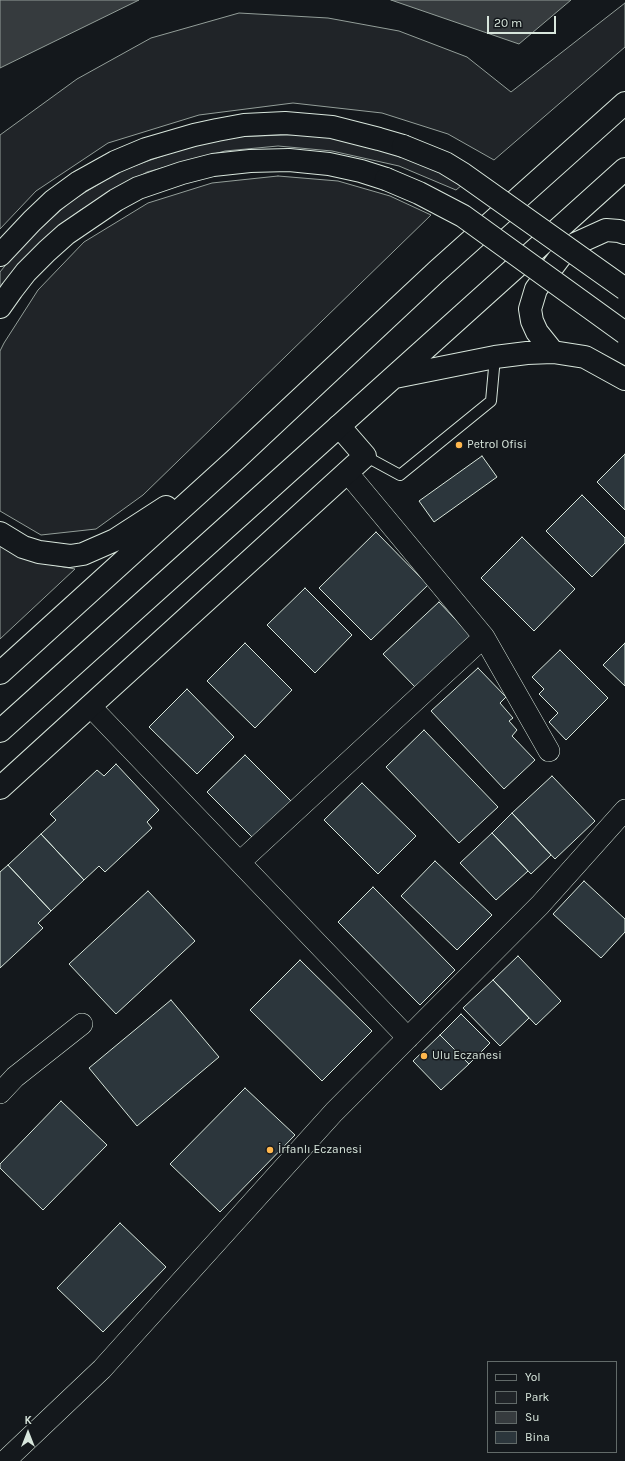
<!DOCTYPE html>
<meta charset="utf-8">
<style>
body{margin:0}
#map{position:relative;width:625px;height:1461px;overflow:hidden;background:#14181c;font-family:Karla,sans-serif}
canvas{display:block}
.legend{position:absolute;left:487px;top:1361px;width:130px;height:92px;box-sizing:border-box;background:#14181c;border:1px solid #626a69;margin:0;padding:5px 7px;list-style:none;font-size:12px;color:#d8e6dc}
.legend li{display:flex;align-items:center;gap:8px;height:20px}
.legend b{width:20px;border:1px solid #626a69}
.north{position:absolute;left:8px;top:1413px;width:40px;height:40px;-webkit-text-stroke:3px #14181c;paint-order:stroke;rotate:0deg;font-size:11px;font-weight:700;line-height:16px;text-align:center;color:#d8e6dc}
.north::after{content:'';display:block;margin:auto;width:14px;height:18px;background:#d8e6dc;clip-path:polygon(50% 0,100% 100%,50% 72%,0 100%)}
.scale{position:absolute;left:487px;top:16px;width:69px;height:18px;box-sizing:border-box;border:2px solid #d8e6dc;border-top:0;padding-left:5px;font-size:12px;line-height:14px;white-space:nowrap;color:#d8e6dc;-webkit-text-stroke:3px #14181c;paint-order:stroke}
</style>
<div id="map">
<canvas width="625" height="1461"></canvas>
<ul class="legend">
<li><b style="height:5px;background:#14181c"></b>Yol</li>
<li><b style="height:11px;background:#202428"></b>Park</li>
<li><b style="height:11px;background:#363b3e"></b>Su</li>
<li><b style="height:11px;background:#2c363c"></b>Bina</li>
</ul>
<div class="north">K</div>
<div class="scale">20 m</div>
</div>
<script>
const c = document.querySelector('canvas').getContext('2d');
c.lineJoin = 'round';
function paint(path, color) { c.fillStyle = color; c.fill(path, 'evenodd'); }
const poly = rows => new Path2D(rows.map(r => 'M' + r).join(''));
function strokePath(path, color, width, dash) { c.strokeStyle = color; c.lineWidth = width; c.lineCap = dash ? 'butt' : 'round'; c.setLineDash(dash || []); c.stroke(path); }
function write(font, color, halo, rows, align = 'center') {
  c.font = font + ' Karla,sans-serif'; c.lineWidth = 3; c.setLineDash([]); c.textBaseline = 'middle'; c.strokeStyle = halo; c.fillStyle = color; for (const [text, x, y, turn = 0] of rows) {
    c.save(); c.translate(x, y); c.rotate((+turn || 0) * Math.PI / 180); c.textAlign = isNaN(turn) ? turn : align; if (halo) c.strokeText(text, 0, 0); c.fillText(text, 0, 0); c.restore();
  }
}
const green = poly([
 [625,3,625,47,494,160,448,134,382,113,293,103,199,115,108,143,36,191,0,229,0,135,77,79,151,38,239,13,328,18,399,31,467,57,511,92,625,3],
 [312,134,357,142,399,154,435,170,462,185,456,190,399,166,332,151,278,146,225,151,147,172,79,211,32,253,0,290,0,272,22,245,71,201,120,171,176,151,230,137,312,134],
 [278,176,338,181,390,196,431,215,143,495,96,529,41,535,0,511,0,351,4,343,38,290,84,242,148,203,212,183,278,176],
 [0,546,47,564,75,569,0,639,0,546]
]);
const water = poly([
 [0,0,139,0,0,68,0,0],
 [391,0,571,0,519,44,391,0]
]);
const building = poly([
 [625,454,625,510,597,482,625,454],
 [482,456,497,477,434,522,419,501,482,456],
 [582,495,625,538,625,543,592,577,546,531,582,495],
 [376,532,428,585,371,640,319,588,376,532],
 [522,537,575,589,534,631,481,578,522,537],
 [305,588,352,635,315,673,267,625,305,588],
 [439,602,471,636,416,688,383,654,439,602],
 [245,643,292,690,255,728,207,681,245,643],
 [625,643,625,686,603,665,625,643],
 [560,650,608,698,566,740,549,722,558,713,539,694,544,689,532,677,560,650],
 [478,668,506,697,500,703,513,718,509,721,517,730,512,736,535,760,504,789,431,711,478,668],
 [187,689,234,737,197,774,149,727,187,689],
 [424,730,498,807,459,843,386,767,424,730],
 [245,755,292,802,255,840,207,792,245,755],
 [116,764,159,810,147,822,152,828,105,872,99,866,84,880,41,834,56,820,50,814,97,770,104,776,116,764],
 [552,776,595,821,555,859,512,813,552,776],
 [362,783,416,836,378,874,324,820,362,783],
 [512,813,551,855,531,874,492,833,512,813],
 [492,833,528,871,496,900,460,863,492,833],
 [41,834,84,880,51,911,8,865,41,834],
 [435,861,492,915,457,950,401,896,435,861],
 [8,865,51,911,38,923,43,928,0,968,0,872,8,865],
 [584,881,625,919,625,932,601,958,553,914,584,881],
 [373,887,455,970,420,1005,338,922,373,887],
 [148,891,195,941,116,1014,69,964,148,891],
 [518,956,561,1001,536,1025,493,980,518,956],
 [300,960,372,1031,322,1081,250,1010,300,960],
 [493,980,529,1018,500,1046,463,1008,493,980],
 [171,1000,219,1057,137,1126,89,1068,171,1000],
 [461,1014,490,1043,469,1064,440,1035,461,1014],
 [440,1035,469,1064,441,1090,413,1061,440,1035],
 [245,1088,295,1135,220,1212,170,1164,245,1088],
 [61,1101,107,1145,43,1210,0,1168,0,1164,61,1101],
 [120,1223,166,1267,103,1332,57,1288,120,1223]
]);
const lane = poly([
 [365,456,400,475,491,401,495,357]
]);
const street = poly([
 [484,637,549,751],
 [90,706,408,1038],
 [240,862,484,637,347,472],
 [0,1093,15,1077,82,1024],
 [5,1461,102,1369,334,1112,540,905,625,810]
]);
const secondary = poly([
 [0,788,365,456,339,426]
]);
const highway = poly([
 [0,255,32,221,53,201,79,182,115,162,146,149,194,135,217,130,244,125,285,123,332,127,379,139,403,146],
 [0,307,12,290,26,272,47,251,66,234,116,200,138,188,182,173,213,165,250,161,289,160,329,164,361,171,386,179],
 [553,352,537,332,532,321,530,309,536,289,560,257,575,244,606,230,619,231,625,233],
 [395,377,495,357,527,353,553,352,585,357,625,379],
 [0,533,23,547,39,552,70,556,83,554,115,540,166,507],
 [0,673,235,460,436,272,625,103],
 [0,731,625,169]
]);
const highwayBridge = poly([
 [403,146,445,163,463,174,625,289],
 [386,179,419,193,463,216,625,333]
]);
const markers = [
 [459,445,4,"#ffb74d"],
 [424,1056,4,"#ffb74d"],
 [270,1150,4,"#ffb74d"]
];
const poiNames = [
 ["Petrol Ofisi",467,445],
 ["Ulu Eczanesi",432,1056],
 ["İrfanlı Eczanesi",278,1150]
];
paint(green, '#202428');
strokePath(green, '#939e99', 1);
paint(water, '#363b3e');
strokePath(water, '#939e99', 1);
paint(building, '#2c363c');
strokePath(building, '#d8e6dc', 1);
strokePath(lane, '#d8e6dc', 12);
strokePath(street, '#d8e6dc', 22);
strokePath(secondary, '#d8e6dc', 24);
strokePath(highway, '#d8e6dc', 24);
strokePath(lane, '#14181c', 10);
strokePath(street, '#14181c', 21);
strokePath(secondary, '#14181c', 22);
strokePath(highway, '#14181c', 22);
strokePath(highwayBridge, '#d8e6dc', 24, []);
strokePath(highwayBridge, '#14181c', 22);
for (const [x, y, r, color] of markers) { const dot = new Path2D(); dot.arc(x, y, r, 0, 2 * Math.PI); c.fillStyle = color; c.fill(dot); strokePath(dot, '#14181c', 1.5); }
write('12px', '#d8e6dc', '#14181c', poiNames, 'left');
</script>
